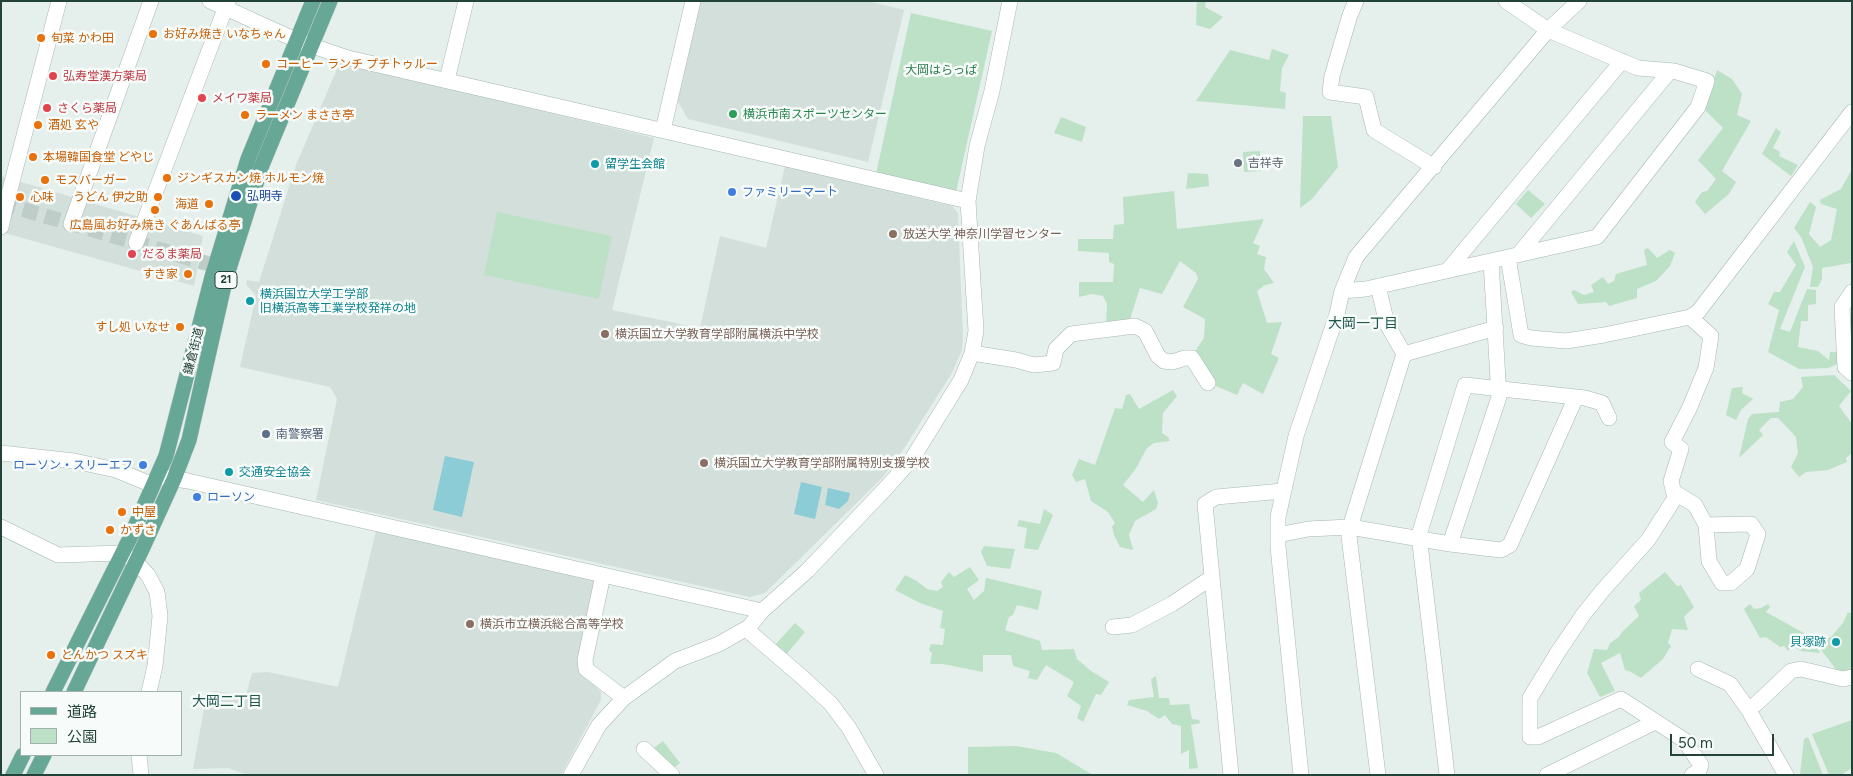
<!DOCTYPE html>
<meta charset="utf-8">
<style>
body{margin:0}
#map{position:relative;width:1853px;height:776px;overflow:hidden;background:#e5efeb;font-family:Figtree,"Noto Sans JP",sans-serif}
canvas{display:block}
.frame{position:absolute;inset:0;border:2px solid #23433a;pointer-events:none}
.legend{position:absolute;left:20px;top:691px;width:162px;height:65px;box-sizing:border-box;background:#f7fbf9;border:1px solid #a2b1ad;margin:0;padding:6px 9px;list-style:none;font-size:15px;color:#23433a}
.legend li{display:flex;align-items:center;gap:10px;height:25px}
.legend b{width:25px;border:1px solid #a2b1ad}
.scale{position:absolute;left:1670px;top:734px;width:104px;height:22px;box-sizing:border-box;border:2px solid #23433a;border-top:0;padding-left:6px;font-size:15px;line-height:18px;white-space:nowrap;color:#23433a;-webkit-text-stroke:4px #f7fbf9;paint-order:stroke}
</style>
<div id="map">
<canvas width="1853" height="776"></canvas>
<div class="frame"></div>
<ul class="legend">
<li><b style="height:6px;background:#67a796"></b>道路</li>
<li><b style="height:14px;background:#bde1c7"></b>公園</li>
</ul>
<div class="scale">50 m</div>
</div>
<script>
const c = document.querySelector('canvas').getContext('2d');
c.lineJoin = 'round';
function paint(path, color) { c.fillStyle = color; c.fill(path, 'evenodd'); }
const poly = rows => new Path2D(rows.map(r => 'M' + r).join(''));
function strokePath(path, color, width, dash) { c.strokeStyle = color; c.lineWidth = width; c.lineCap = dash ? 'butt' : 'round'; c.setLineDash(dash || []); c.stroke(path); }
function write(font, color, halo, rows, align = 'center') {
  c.font = font + ' Figtree,"Noto Sans JP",sans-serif'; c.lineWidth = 5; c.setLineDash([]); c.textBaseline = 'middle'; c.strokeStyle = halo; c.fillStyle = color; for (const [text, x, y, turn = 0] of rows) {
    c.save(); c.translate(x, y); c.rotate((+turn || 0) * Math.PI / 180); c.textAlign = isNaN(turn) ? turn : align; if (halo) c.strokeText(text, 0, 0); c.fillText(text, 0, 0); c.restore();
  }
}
const built = poly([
 [701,1,867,1,904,10,868,162,688,119,677,100],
 [340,62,654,138,612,310,700,328,720,236,766,248,785,166,952,206,958,213,963,340,962,350,952,373,903,450,882,478,765,593,750,597,316,500,337,399,330,387,240,367,256,296,246,284,247,280,259,282,296,165],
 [1,176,203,236,194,286,1,232],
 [376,531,595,580,579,669,601,692,601,700,561,775,248,775,228,768,193,769,206,698,213,691,246,695,252,673,268,672,338,687]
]);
const green = poly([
 [1197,1,1206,1,1205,7,1223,17,1210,29,1196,25],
 [911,13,992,31,956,192,876,174],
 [1272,49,1289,55,1282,68,1280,91,1286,93,1285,109,1196,101,1230,50,1269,60],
 [1717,70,1732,79,1742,94,1737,115,1751,121,1722,171,1736,182,1729,194,1705,214,1695,202,1702,192,1707,191,1716,179,1698,160,1723,128,1704,109],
 [1303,116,1331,116,1338,167,1312,199,1300,208],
 [1061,117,1086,127,1082,142,1054,133],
 [1776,128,1781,132,1773,148,1780,152,1779,156,1798,165,1791,176,1762,154],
 [1260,151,1261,171,1244,172,1243,152],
 [1852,169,1851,263,1822,268,1822,279,1818,287,1810,287,1813,267,1801,237,1794,228,1810,202,1816,207,1809,234,1820,247,1831,240,1837,209,1821,204,1820,200,1841,189],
 [1188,173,1208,174,1209,186,1186,189],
 [1528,190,1545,204,1531,218,1516,204],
 [1174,191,1177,229,1264,219,1253,243,1260,246,1257,254,1266,257,1264,269,1274,283,1265,285,1257,291,1267,323,1282,322,1271,354,1279,358,1263,394,1243,383,1237,395,1216,386,1194,353,1204,338,1205,319,1183,307,1198,279,1196,273,1180,261,1162,294,1140,288,1129,322,1106,324,1107,304,1103,296,1092,294,1079,297,1079,282,1113,282,1114,264,1109,262,1109,253,1078,251,1078,239,1113,239,1114,225,1124,224,1123,197],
 [497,212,612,236,599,299,484,275],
 [1794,241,1805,267,1780,329,1790,332,1807,289,1816,290,1816,304,1808,305,1808,321,1801,321,1798,347,1818,351,1829,360,1830,352,1837,352,1840,363,1828,368,1799,369,1768,352,1779,310,1768,304,1774,292,1780,292,1796,265,1787,252],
 [1648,248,1657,258,1670,250,1675,253,1670,266,1656,281,1637,289,1637,298,1609,306,1606,302,1578,304,1571,292,1574,290,1584,295,1594,292,1591,285,1603,277,1608,284,1614,281,1616,274,1647,265,1644,250],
 [1834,375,1851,391,1839,406,1852,424,1852,453,1846,458,1847,462,1828,470,1806,472,1799,477,1791,467,1798,453,1796,437,1778,418,1771,418,1759,430,1763,435,1739,458,1748,419,1752,414,1779,412,1780,402,1793,399,1803,387,1801,377],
 [1743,387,1742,393,1753,399,1741,410,1736,420,1726,415,1732,388],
 [1173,390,1177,396,1163,413,1162,433,1168,437,1170,441,1154,443,1147,448,1135,470,1123,485,1143,502,1154,490,1158,503,1156,509,1135,521,1129,535,1133,550,1120,547,1114,535,1112,527,1115,523,1108,512,1091,501,1085,479,1076,482,1072,475,1079,459,1095,465,1115,408,1122,409,1126,395,1130,394,1139,409],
 [1044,509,1053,515,1038,550,1024,548,1027,528,1017,526,1019,520,1040,524],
 [984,546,1015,549,1010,569,987,566,981,552],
 [970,567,979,580,967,589,974,600,984,591,986,578,1042,591,1038,610,1017,605,1013,615,1009,617,1005,630,1040,641,1042,650,1074,649,1077,659,1091,671,1109,682,1101,695,1096,694,1083,722,1077,718,1081,706,1067,696,1074,682,1046,665,1037,680,1028,678,1030,671,1013,666,1011,655,983,655,983,672,943,664,930,664,932,653,929,650,931,644,943,645,945,629,940,628,943,611,920,603,895,590,905,575,917,581,927,589,937,591,943,587,941,582,949,572,954,577],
 [1665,572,1677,586,1681,585,1694,607,1684,617,1688,630,1672,629,1668,643,1671,646,1663,659,1641,678,1629,671,1625,670,1620,653,1601,663,1615,691,1600,697,1587,673,1594,649,1607,650,1610,643,1619,637,1622,632,1639,616,1634,606,1641,600,1639,593],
 [1750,604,1754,609,1761,608,1768,604,1770,607,1766,612,1811,637,1820,653,1801,651,1792,646,1788,651,1784,646,1780,647,1766,637,1760,638,1744,609],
 [1848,612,1852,614,1852,669,1838,672,1816,643,1831,637,1843,623],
 [795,623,805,632,785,656,774,646],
 [1156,676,1159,698,1169,698,1170,705,1189,704,1192,719,1199,720,1200,723,1191,725,1198,768,1189,769,1189,750,1181,754,1181,726,1172,724,1165,715,1159,719,1147,711,1127,705,1129,700,1154,697,1151,679],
 [1852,720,1852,768,1841,775,1829,775,1812,734],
 [1808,737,1823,775,1800,775,1804,739],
 [663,741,680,763,675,767,669,768,651,750],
 [1016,746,1056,753,1093,775,968,775,968,747]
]);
const water = poly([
 [445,456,474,462,462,517,433,510],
 [801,482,822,487,815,519,794,514],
 [828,488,850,493,848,501,839,509,825,505]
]);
const minorTunnel = poly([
 [1,203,216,266]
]);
const minor = poly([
 [210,1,298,41,348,58,968,201],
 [1356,1,1350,15,1332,76,1330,92,1366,97,1374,130,1434,167],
 [447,80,466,1],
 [663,130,693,1],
 [71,224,151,1],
 [1,227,6,205,59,1],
 [136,243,228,1],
 [1518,255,1670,71],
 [1508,257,1521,335,1531,338,1566,341,1604,335,1690,317,1698,312,1852,112],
 [1447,271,1622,61],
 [1378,286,1387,324,1404,354],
 [1342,291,1366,289,1597,237,1698,107,1707,81,1674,71,1638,68,1548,30,1506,1],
 [1852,292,1842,307,1845,367,1852,373],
 [1690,317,1711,336,1706,368,1689,409,1672,442,1681,449,1671,481,1675,498,1648,540,1603,590,1583,615,1558,652,1530,698,1530,737,1538,737,1621,699,1684,740,1701,765,1699,771,1692,775],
 [972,353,1016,360,1034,365,1053,363,1056,349,1071,334,1135,326,1145,331,1158,356,1164,361,1172,362,1185,358,1192,358,1208,383],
 [1,453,74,461,116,470,153,485],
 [163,477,188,481,762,611],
 [1674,492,1695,505,1706,525,1709,561,1722,583,1731,583,1747,569,1758,534,1751,524,1706,525],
 [1,527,58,555,122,553,136,562,148,575,157,592,160,616,155,666,149,692],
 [1278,535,1308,529,1350,527,1404,354,1496,328],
 [1450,544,1499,397,1491,261],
 [603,575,585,660,586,669,624,698],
 [1113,627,1132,625,1172,604,1211,578],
 [746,629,802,677,831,704,849,728,876,775],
 [1698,669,1730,684,1748,709,1786,775],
 [1748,709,1756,704,1791,671,1801,669,1843,679,1852,677],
 [644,749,672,775],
 [139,755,141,775],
 [571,775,599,725,624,698,675,661,719,644,749,627,762,611,807,571,886,488,912,459,961,380,972,353,976,331,968,201,977,146,992,91,1010,1],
 [1231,775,1205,504,1216,497,1283,491],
 [1301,775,1278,547,1278,517,1296,436,1337,314,1342,291,1356,257,1548,30,1579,1],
 [1378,775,1349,536,1350,527,1450,544,1501,550,1510,545,1576,397],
 [1447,775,1419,535,1465,385,1585,398,1602,403,1609,418],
 [1547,775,1655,722]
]);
const major = poly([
 [53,692,129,540,166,456,212,277,248,159,313,1],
 [74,692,143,547,174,479,189,440,225,281,262,165,330,1],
 [13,775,23,755],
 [34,775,44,755]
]);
const markers = [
 [153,34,5,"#e8710a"],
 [41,38,5,"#e8710a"],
 [266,64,5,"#e8710a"],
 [53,76,5,"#e0444e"],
 [202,98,5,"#e0444e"],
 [47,108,5,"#e0444e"],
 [733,114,5,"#2e9e5b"],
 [245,115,5,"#e8710a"],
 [38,125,5,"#e8710a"],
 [33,157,5,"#e8710a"],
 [1238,163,5,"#6b7280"],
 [595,164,5,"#0f9aa8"],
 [167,178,5,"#e8710a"],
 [45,180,5,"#e8710a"],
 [732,192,5,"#3f7fe0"],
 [236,196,6,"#1a4fb4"],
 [20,197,5,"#e8710a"],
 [158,197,5,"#e8710a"],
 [209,204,5,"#e8710a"],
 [155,210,5,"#e8710a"],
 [893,234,5,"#8d6e63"],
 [132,254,5,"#e0444e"],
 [188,274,5,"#e8710a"],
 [250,301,5,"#0f9aa8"],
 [180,327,5,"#e8710a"],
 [605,334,5,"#8d6e63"],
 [266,434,5,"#5c6f8a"],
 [704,463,5,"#8d6e63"],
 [143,465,5,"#3f7fe0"],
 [229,472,5,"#0f9aa8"],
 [197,497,5,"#3f7fe0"],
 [122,512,5,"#e8710a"],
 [110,530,5,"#e8710a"],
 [470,624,5,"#8d6e63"],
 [1836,642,5,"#0f9aa8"],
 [51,655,5,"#e8710a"]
];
const shields = [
 [226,280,22]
];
const shieldNames = [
 ["21",226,280]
];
const foodNames = [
 ["お好み焼き いなちゃん",163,34],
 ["旬菜 かわ田",51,38],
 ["コーヒー ランチ プチトゥルー",276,64],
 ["ラーメン まさき亭",255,115],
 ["酒処 玄や",48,125],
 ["本場韓国食堂 どやじ",43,157],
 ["ジンギスカン焼 ホルモン焼",177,178],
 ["モスバーガー",55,180],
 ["心味",30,197],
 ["うどん 伊之助",148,197,"right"],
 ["海道",199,204,"right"],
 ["広島風お好み焼き ぐあんばる亭",155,225,"center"],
 ["すき家",178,274,"right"],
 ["すし処 いなせ",170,327,"right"],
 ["中屋",132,512],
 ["かずさ",120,530],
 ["とんかつ スズキ",61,655]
];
const parkNames = [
 ["大岡はらっぱ",941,70]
];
const healthNames = [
 ["弘寿堂漢方薬局",63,76],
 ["メイワ薬局",212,98],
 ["さくら薬局",57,108],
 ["だるま薬局",142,254]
];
const leisureNames = [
 ["横浜市南スポーツセンター",743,114]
];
const worshipNames = [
 ["吉祥寺",1248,163]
];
const cultureNames = [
 ["留学生会館",605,164],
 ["横浜国立大学工学部",260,294],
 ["旧横浜高等工業学校発祥の地",260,308],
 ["交通安全協会",239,472],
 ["貝塚跡",1826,642,"right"]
];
const shopNames = [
 ["ファミリーマート",742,192],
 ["ローソン・スリーエフ",133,465,"right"],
 ["ローソン",207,497]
];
const transitNames = [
 ["弘明寺",247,196]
];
const educationNames = [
 ["放送大学 神奈川学習センター",903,234],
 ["横浜国立大学教育学部附属横浜中学校",615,334],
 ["横浜国立大学教育学部附属特別支援学校",714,463],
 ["横浜市立横浜総合高等学校",480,624]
];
const streetNames = [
 ["鎌倉街道",194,351,-76]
];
const serviceNames = [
 ["南警察署",276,434]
];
const neighbourhoodNames = [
 ["大岡一丁目",1363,324],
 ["大岡二丁目",227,702]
];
paint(built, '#d3dfda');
paint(green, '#bde1c7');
paint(water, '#8bccd7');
strokePath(minorTunnel, '#becdc8', 15, [15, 8]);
strokePath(minor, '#a7b8b2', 16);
strokePath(major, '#c1cac8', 16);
strokePath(minor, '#fff', 15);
strokePath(major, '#67a796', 15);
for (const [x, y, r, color] of markers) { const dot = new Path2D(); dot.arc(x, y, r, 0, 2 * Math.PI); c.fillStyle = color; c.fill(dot); strokePath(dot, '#f7fbf9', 2); }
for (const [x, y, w] of shields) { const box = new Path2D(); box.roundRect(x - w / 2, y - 8.5, w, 17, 4); c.fillStyle = '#f7fbf9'; c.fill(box); strokePath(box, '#23433a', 1); }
write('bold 11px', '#23433a', null, shieldNames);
write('12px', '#c56008', '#f7fbf9', foodNames, 'left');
write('12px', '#2a7d49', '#f7fbf9', parkNames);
write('12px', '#be3a42', '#f7fbf9', healthNames, 'left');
write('12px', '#27864d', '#f7fbf9', leisureNames, 'left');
write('12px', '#5b616d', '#f7fbf9', worshipNames, 'left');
write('12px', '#0d838f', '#f7fbf9', cultureNames, 'left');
write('12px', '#366cbe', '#f7fbf9', shopNames, 'left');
write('12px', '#164399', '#f7fbf9', transitNames, 'left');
write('12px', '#785e54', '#f7fbf9', educationNames, 'left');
write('12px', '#23433a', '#f7fbf9', streetNames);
write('12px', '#4e5e75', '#f7fbf9', serviceNames, 'left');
write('14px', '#1d5748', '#f7fbf9', neighbourhoodNames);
</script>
